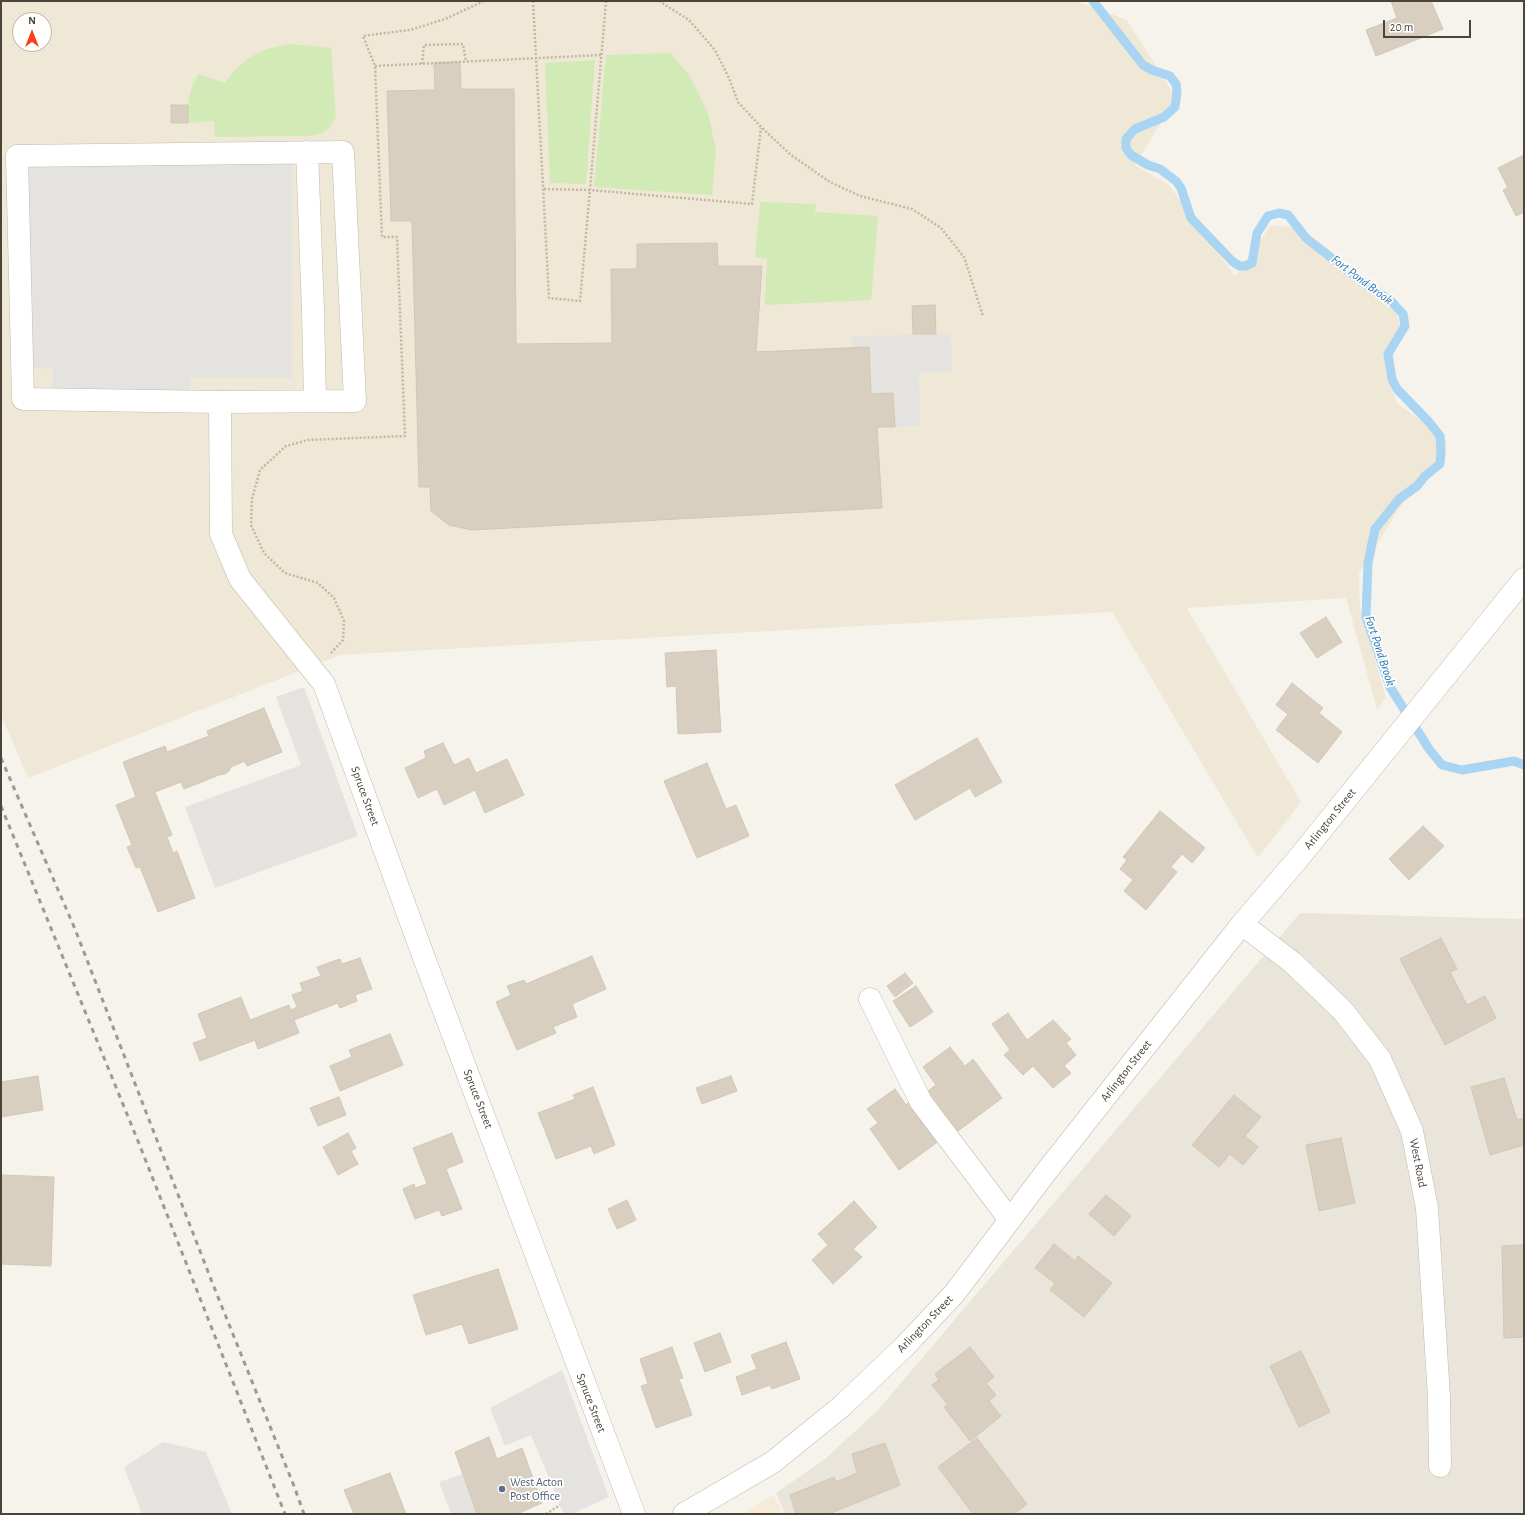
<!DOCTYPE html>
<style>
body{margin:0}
#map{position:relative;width:1525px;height:1515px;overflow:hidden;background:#f6f3ec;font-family:"Alegreya Sans",sans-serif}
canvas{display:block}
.frame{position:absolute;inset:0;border:2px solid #4b4439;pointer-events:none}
.north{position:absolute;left:12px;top:12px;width:40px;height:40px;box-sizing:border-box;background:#fff;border:1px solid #b7b4b0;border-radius:50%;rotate:0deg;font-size:11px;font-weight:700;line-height:16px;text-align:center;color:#4b4439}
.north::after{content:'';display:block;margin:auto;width:14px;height:18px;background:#fc3f1d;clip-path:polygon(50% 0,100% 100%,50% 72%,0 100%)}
.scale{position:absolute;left:1383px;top:20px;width:88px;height:18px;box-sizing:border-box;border:2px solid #4b4439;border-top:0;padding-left:5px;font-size:12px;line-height:14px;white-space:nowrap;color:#4b4439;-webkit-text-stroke:3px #fff;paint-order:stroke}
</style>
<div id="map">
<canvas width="1525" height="1515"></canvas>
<div class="frame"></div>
<div class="north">N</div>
<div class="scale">20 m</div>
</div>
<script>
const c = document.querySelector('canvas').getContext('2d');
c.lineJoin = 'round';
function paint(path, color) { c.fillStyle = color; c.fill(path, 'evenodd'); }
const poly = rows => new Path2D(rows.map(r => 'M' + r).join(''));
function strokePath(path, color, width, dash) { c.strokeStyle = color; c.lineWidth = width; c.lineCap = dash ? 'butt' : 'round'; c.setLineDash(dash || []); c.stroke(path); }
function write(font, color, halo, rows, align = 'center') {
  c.font = font + ' "Alegreya Sans",sans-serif'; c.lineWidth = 3.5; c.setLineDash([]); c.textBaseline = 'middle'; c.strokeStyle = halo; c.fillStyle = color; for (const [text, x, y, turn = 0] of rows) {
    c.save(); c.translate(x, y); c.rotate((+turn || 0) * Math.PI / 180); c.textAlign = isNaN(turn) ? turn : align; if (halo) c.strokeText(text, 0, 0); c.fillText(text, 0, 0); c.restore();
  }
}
const residential = poly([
 [1300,913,1524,919,1524,1514,785,1514,776,1493,825,1459,878,1410]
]);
const commercial = poly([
 [773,1494,783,1514,743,1514]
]);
const education = poly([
 [1,1,1076,1,1127,20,1173,93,1170,108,1135,165,1169,185,1235,276,1271,225,1292,227,1391,300,1400,325,1385,371,1397,403,1446,439,1446,448,1398,510,1359,573,1360,607,1386,698,1377,709,1346,598,1187,608,1301,802,1258,858,1112,612,340,655,28,778,1,715],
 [20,20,44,20,44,44,20,44]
]);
const green = poly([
 [291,44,331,48,336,117,329,128,322,133,312,136,215,137,214,121,188,123,188,105,191,90,198,74,225,83,234,71,246,60,258,53,271,48],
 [670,53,691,78,708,113,716,150,712,195,594,187,606,55],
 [595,60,586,184,550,183,545,63],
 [760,202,816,204,815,212,878,216,871,300,765,305,767,259,755,257]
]);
const parking = poly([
 [24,153,292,153,292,378,191,378,190,401,53,401,53,369,24,368],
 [951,333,952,371,919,373,920,426,895,427,893,393,871,394,869,347,852,347,852,337],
 [304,687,358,836,215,888,185,807,301,765,276,697],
 [562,1370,609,1497,572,1514,564,1514,531,1435,505,1446,490,1408],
 [163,1442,206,1452,232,1514,142,1514,124,1467],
 [463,1474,477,1514,451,1514,439,1482]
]);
const stream = poly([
 [1093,1,1143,65,1152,70,1170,76,1176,84,1177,92,1175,107,1164,117,1135,129,1126,139,1126,148,1131,155,1148,165,1160,169,1176,181,1181,188,1191,218,1233,262,1240,266,1245,266,1252,263,1257,233,1268,216,1279,213,1288,215,1306,238,1361,281,1392,302,1403,314,1405,326,1388,354,1392,379,1397,389,1429,422,1440,436,1441,451,1440,464,1425,476,1417,486,1399,499,1375,529,1368,563,1366,617,1390,687,1429,749,1442,765,1462,770,1514,761,1524,765]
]);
const building = poly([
 [1391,1,1431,1,1443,29,1376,56,1366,30,1397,18,1391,1],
 [460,62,461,89,514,89,516,344,612,343,611,269,637,269,637,244,717,243,718,266,762,266,756,352,869,347,871,394,893,393,895,427,877,427,882,508,472,530,449,525,431,511,430,487,419,487,412,221,391,221,387,91,435,90,434,63,460,62],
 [171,105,188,105,188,123,171,123,171,105],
 [1524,155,1524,212,1516,216,1503,190,1508,188,1498,168,1524,155],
 [935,305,936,334,913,334,912,306,935,305],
 [1326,617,1342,642,1317,658,1300,633,1326,617],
 [716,650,721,732,678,734,676,686,667,687,665,653,716,650],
 [1292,683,1323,708,1319,713,1342,732,1318,763,1276,730,1288,714,1276,705,1292,683],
 [264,708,282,752,247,766,245,761,231,767,229,771,225,774,219,775,184,789,181,782,155,792,172,835,167,837,173,853,177,851,195,898,158,912,140,867,136,868,127,847,132,845,116,805,136,797,123,762,165,746,167,752,209,736,207,731,264,708],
 [977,738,1002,782,975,797,970,788,915,820,895,785,977,738],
 [443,743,454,765,469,758,476,773,507,759,524,795,485,813,475,790,444,805,437,789,418,798,405,768,426,758,424,751,443,743],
 [707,763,726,809,736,805,749,836,697,858,664,781,707,763],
 [1160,811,1205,848,1192,863,1182,854,1171,867,1177,872,1146,910,1124,891,1133,880,1120,869,1127,860,1123,857,1160,811],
 [1423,826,1444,846,1409,880,1389,859,1423,826],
 [1441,938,1457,969,1450,972,1467,1005,1485,996,1496,1018,1445,1045,1400,959,1441,938],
 [592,956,606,989,572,1004,577,1017,553,1027,556,1033,517,1050,496,1002,511,995,507,986,524,980,526,984,592,956],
 [360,958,372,989,355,995,357,1001,340,1008,338,1003,294,1020,299,1033,258,1049,255,1040,200,1061,193,1043,207,1038,198,1014,241,997,250,1020,289,1005,291,1010,297,1007,292,995,303,991,300,983,321,976,317,967,340,959,342,964,360,958],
 [905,973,913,983,895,997,887,986,905,973],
 [916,986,933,1012,910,1027,893,1001,916,986],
 [1008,1013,1027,1040,1053,1020,1071,1039,1066,1043,1076,1055,1064,1066,1071,1073,1053,1088,1033,1066,1023,1075,1004,1055,1010,1050,992,1024,1008,1013],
 [390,1034,403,1065,340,1091,330,1066,352,1057,349,1050,390,1034],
 [950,1047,965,1066,973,1059,1002,1098,958,1131,928,1091,936,1085,923,1067,950,1047],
 [38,1076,43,1110,1,1117,1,1082,38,1076],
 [731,1076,737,1091,702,1104,696,1088,731,1076],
 [1504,1078,1517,1120,1524,1118,1524,1145,1490,1155,1471,1087,1504,1078],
 [593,1087,615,1145,594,1154,591,1146,556,1159,538,1113,575,1099,573,1095,593,1087],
 [895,1089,906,1105,910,1101,939,1141,899,1170,870,1129,878,1123,867,1109,895,1089],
 [1234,1095,1261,1117,1245,1136,1258,1147,1243,1165,1230,1154,1219,1167,1192,1145,1234,1095],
 [339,1097,346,1115,318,1126,310,1108,339,1097],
 [348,1133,356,1148,351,1151,358,1164,338,1175,323,1147,348,1133],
 [452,1133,463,1162,446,1169,462,1209,442,1216,439,1210,415,1219,403,1189,414,1184,415,1188,427,1184,413,1148,452,1133],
 [1341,1138,1355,1203,1319,1211,1306,1145,1341,1138],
 [1,1175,54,1177,51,1266,1,1264,1,1175],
 [1106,1195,1131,1216,1114,1236,1089,1214,1106,1195],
 [627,1200,636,1220,617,1229,608,1209,627,1200],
 [854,1201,877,1227,853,1249,862,1257,833,1284,812,1260,828,1245,818,1234,854,1201],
 [1054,1244,1075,1261,1078,1256,1112,1283,1084,1317,1050,1290,1055,1283,1035,1268,1054,1244],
 [1524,1245,1524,1337,1504,1338,1502,1246,1524,1245],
 [498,1269,518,1329,469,1344,462,1324,426,1335,413,1295,498,1269],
 [720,1333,731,1362,705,1372,694,1343,720,1333],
 [786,1342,800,1379,772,1389,770,1385,742,1395,736,1377,757,1369,751,1355,786,1342],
 [672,1347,683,1378,679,1379,692,1415,656,1428,641,1386,648,1384,640,1359,672,1347],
 [970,1347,994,1377,986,1383,996,1395,989,1401,1001,1416,970,1441,944,1407,948,1405,932,1385,939,1380,935,1374,970,1347],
 [1301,1351,1330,1412,1299,1427,1270,1366,1301,1351],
 [489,1437,497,1459,522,1448,542,1503,517,1514,477,1514,455,1452,489,1437],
 [977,1438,1027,1504,1014,1514,973,1514,938,1467,977,1438],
 [885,1443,900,1485,829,1514,796,1514,790,1495,834,1477,836,1482,857,1473,852,1454,885,1443],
 [390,1473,406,1514,354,1514,344,1490,390,1473]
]);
const path = poly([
 [533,1,549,298,580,301,590,190,544,189],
 [606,1,590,190,752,204,761,128],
 [659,1,689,20,715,50,729,78,738,102,761,127,791,155,830,182,860,196,912,209,941,228,964,257,983,316],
 [422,64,424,45,463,44,466,62],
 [375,66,601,55],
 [331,653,343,640,344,621,334,598,318,583,285,573,264,553,251,525,252,499,260,470,286,446,308,440,405,436,397,237,382,237,375,66,363,36,410,30,445,19,484,1],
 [546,1514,560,1505]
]);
const minor = poly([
 [307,152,313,311,315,401],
 [220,402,355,401,343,152,17,156,23,399,220,402,221,534,240,579,324,684,424,958,634,1514],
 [1242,924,1293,963,1343,1011,1380,1059,1412,1131,1427,1208,1439,1397,1440,1466],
 [870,999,921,1102,1010,1220],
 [684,1514,773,1462,842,1406,905,1346,954,1294,1046,1172,1242,924,1297,860,1524,579]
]);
const rail = poly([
 [1,758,75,929,212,1282,294,1486,304,1514],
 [1,806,138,1141,285,1514]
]);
const markers = [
 [502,1489,4,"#5c6f8a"]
];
const streetNames = [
 ["Spruce Street",365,796,70],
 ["Arlington Street",1330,819,-51],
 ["Arlington Street",1126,1071,-52],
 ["Spruce Street",478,1099,69],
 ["West Road",1418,1163,79],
 ["Arlington Street",925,1324,-46],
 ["Spruce Street",591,1403,69]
];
const serviceNames = [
 ["West Acton",510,1482],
 ["Post Office",510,1496]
];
const waterNames = [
 ["Fort Pond Brook",1362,280,37],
 ["Fort Pond Brook",1380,651,72]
];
paint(residential, '#eae5da');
paint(commercial, '#f7ead8');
paint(education, '#efe8d6');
paint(green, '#d2eab5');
paint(parking, '#e5e3e0');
strokePath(stream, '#a9d4f2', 9);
paint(building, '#d8cfc1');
strokePath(building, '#d3c7b4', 1);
strokePath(minor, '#c2bbae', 23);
strokePath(path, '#c4b79f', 2.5, [2, 2]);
strokePath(minor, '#fff', 22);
strokePath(rail, '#9a9a9a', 3, [5, 5]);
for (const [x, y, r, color] of markers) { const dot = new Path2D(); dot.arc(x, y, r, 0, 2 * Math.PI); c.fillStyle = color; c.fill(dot); strokePath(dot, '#fff', 1.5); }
write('12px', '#4b4439', '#fff', streetNames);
write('12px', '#4e5e75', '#fff', serviceNames, 'left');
write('italic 13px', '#2e7ab2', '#fff', waterNames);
</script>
